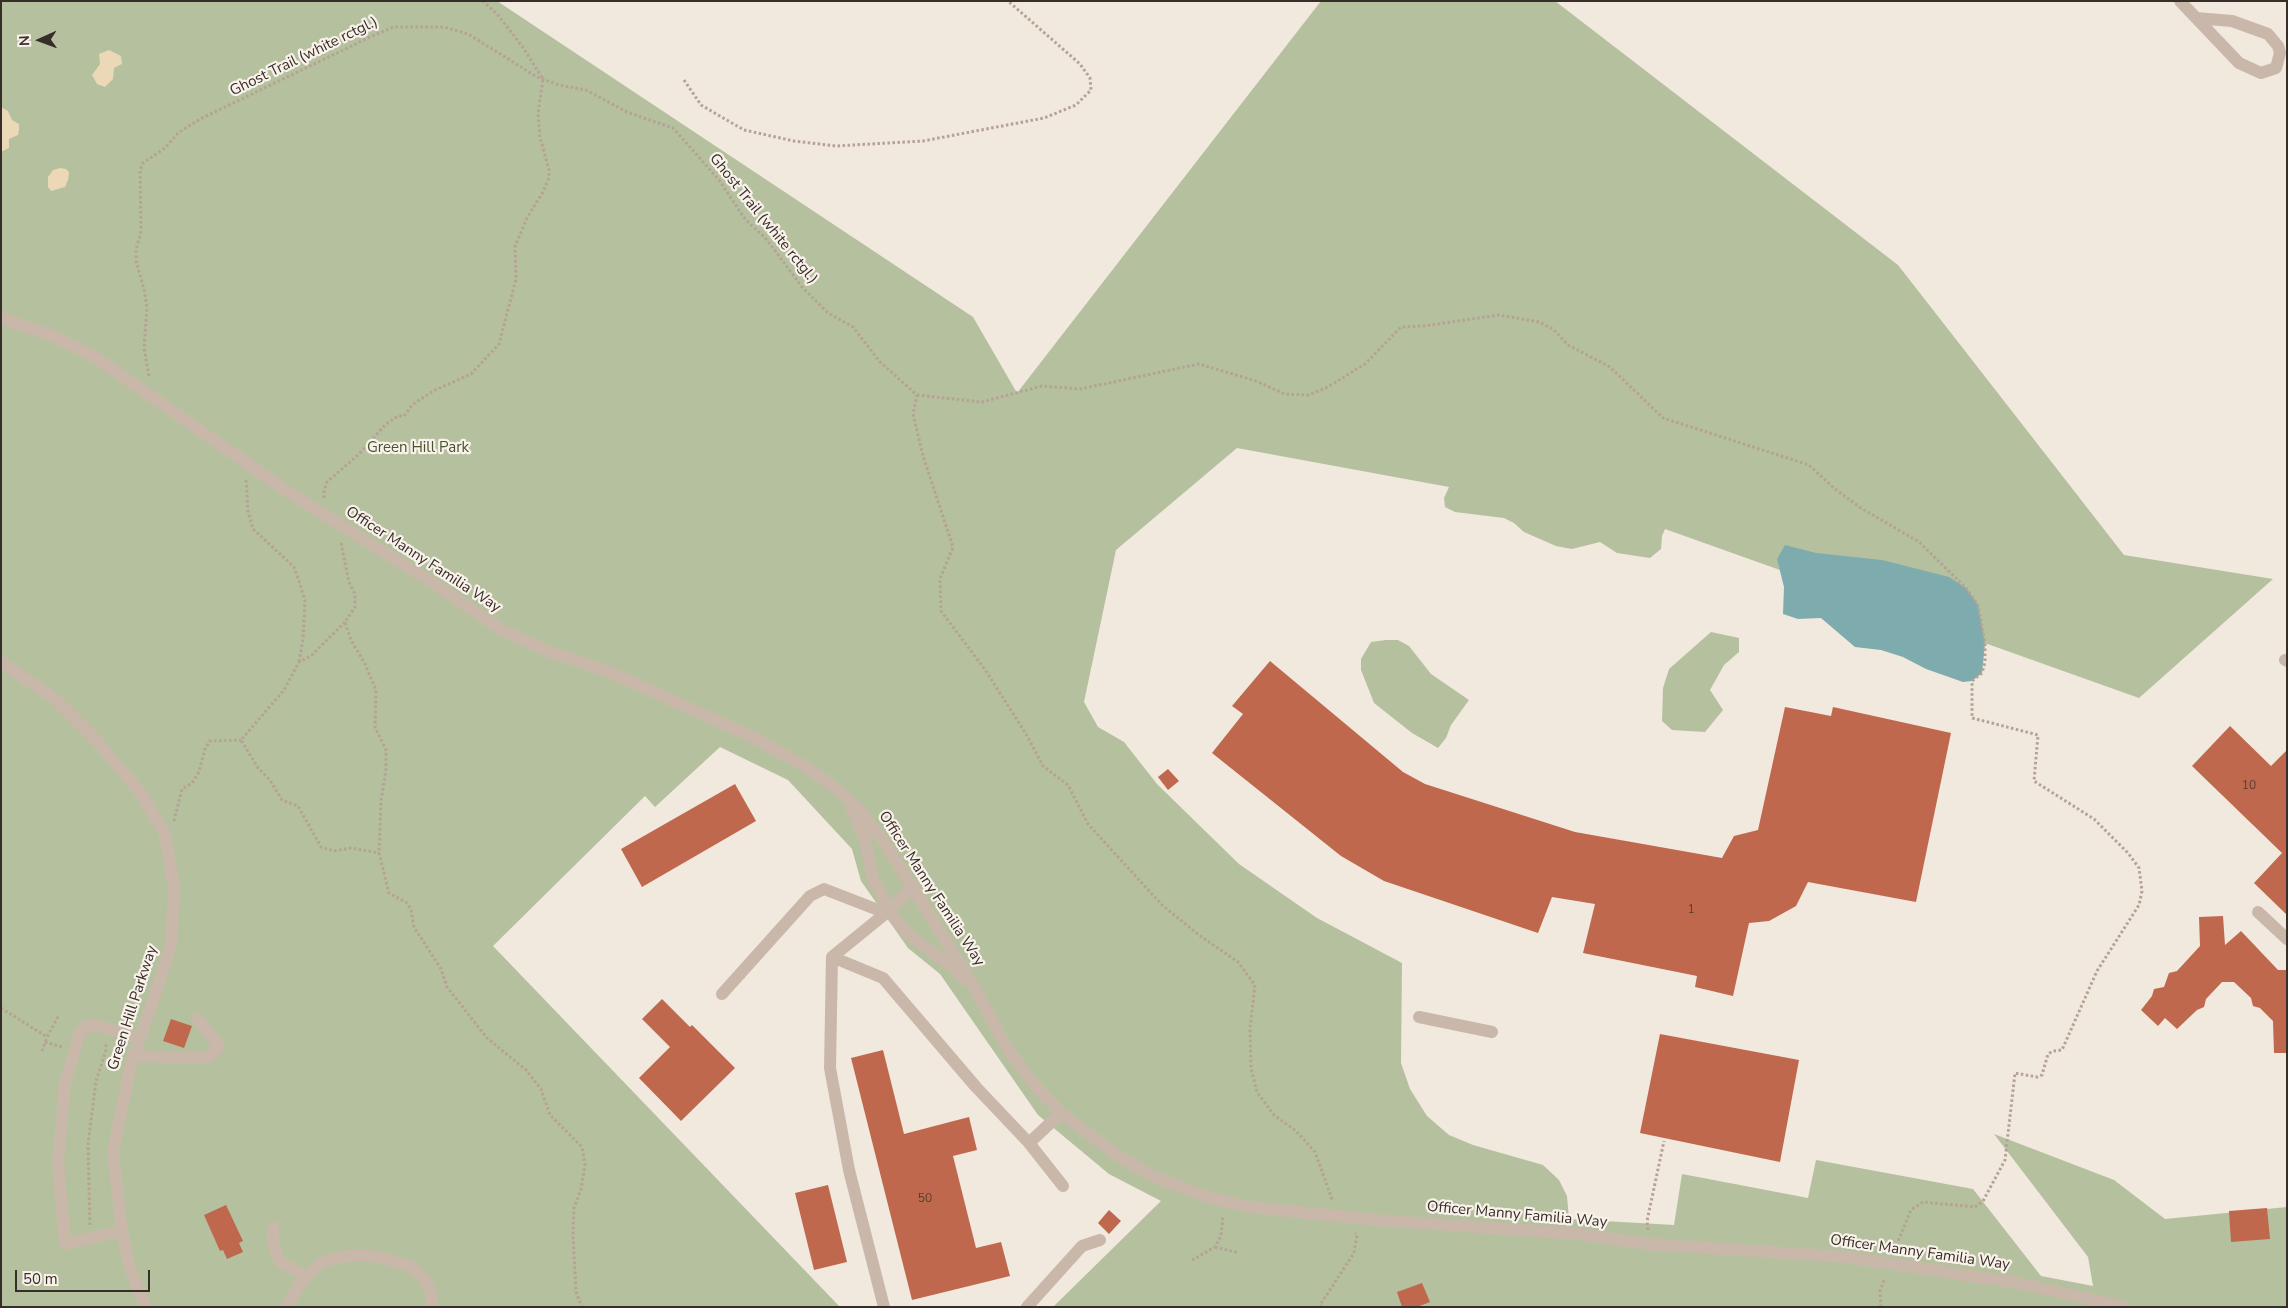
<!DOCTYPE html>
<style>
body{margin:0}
#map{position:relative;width:2288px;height:1308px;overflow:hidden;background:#f1e8de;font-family:"Nunito Sans",sans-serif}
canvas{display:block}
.frame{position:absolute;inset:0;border:2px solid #372d29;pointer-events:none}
.north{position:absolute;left:15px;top:15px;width:50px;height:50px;-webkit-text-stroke:4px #f9f2ea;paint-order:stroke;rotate:268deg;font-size:14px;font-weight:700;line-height:20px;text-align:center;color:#372d29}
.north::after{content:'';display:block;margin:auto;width:18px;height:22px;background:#372d29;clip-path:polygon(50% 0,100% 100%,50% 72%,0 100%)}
.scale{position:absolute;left:15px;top:1270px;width:135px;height:22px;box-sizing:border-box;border:2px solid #372d29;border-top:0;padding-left:6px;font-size:15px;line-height:18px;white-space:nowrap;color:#372d29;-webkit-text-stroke:4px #f9f2ea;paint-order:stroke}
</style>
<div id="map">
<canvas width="2288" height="1308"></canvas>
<div class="frame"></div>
<div class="north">N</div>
<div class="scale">50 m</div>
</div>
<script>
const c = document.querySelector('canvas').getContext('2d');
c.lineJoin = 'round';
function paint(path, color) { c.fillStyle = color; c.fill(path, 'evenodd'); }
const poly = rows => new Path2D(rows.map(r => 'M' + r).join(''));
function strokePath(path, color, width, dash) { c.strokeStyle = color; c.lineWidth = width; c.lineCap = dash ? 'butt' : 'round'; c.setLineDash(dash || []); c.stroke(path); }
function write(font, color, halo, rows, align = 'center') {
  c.font = font + ' "Nunito Sans",sans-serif'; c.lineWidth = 4.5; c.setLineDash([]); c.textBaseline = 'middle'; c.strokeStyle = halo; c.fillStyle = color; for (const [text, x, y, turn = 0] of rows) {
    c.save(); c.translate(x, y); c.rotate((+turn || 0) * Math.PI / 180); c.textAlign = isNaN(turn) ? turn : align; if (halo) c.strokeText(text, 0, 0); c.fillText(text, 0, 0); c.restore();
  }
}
const green = poly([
 [1,1,497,1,973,317,1017,393,1321,1,1555,1,1898,265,2124,555,2273,579,2139,698,1665,529,1662,536,1661,549,1650,558,1617,553,1600,542,1572,549,1556,546,1524,532,1514,523,1504,518,1455,512,1445,507,1444,498,1449,487,1237,448,1116,550,1084,702,1098,727,1124,742,1157,784,1239,864,1317,918,1402,963,1401,1063,1410,1089,1427,1116,1449,1135,1473,1145,1543,1165,1559,1180,1567,1196,1569,1219,1674,1225,1682,1174,1808,1198,1816,1160,1973,1189,2041,1276,2093,1286,2088,1257,1994,1134,2114,1180,2165,1219,2287,1207,2287,1307,1053,1307,1161,1201,1109,1174,1038,1115,940,974,908,948,861,881,852,849,788,780,720,747,655,807,645,796,493,946,840,1307,1,1307],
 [1711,632,1739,638,1739,652,1724,665,1710,690,1723,710,1705,732,1672,730,1662,721,1663,688,1669,669],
 [1386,640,1398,640,1409,646,1431,674,1469,700,1451,725,1446,738,1438,748,1412,733,1374,703,1361,670,1361,659,1371,642]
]);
const sand = poly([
 [109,50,121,56,122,64,114,68,113,79,105,87,97,84,92,75,100,64,99,54],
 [1,107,8,111,12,120,19,124,19,130,18,135,9,139,9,148,1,152],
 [60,168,66,169,69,172,68,180,65,187,51,191,48,187,48,177,53,170]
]);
const water = poly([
 [1785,545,1816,553,1882,560,1949,577,1966,588,1978,605,1985,644,1982,673,1972,681,1963,682,1926,669,1903,657,1881,650,1855,647,1821,618,1798,619,1783,614,1784,587,1777,559]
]);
const building = poly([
 [1270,661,1403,772,1425,784,1575,832,1722,858,1734,836,1758,830,1785,707,1831,716,1833,707,1951,733,1916,902,1808,882,1796,906,1769,921,1749,923,1733,996,1695,987,1697,976,1583,953,1595,904,1552,897,1538,933,1384,881,1341,856,1212,753,1243,714,1232,706],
 [2230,726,2271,766,2287,750,2287,915,2254,883,2282,853,2192,766],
 [1168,769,1179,781,1168,790,1158,777],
 [735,784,756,821,642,887,621,849],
 [2223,916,2225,945,2241,931,2278,970,2287,970,2287,1053,2274,1053,2273,1021,2260,1008,2253,1006,2251,998,2234,982,2222,982,2206,999,2204,1007,2197,1010,2177,1029,2165,1018,2158,1026,2141,1010,2152,996,2154,989,2164,987,2169,973,2177,971,2200,946,2199,917],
 [662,999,690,1027,692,1025,735,1068,681,1121,639,1078,670,1047,642,1019],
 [171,1019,192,1026,184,1048,163,1041],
 [1660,1034,1799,1060,1780,1162,1640,1133],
 [883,1050,904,1134,969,1117,977,1150,953,1156,976,1248,1001,1242,1010,1276,912,1300,851,1058],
 [828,1185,847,1262,814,1270,795,1193],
 [226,1205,243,1241,239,1243,243,1252,227,1259,223,1250,220,1251,204,1215],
 [2267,1208,2270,1239,2231,1242,2229,1211],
 [1109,1210,1121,1221,1109,1234,1098,1223],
 [1422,1283,1430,1302,1417,1307,1402,1307,1397,1292]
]);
const path = poly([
 [684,80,701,105,744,130,794,141,836,146,923,141,1044,118,1076,105,1091,90,1090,78,1080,64,1008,1],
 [149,376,144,348,147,308,144,289,136,261,136,250,141,231,140,170,143,163,165,148,178,133,200,119,366,39,393,27,444,27,468,34,537,77,559,85,586,90,629,113,673,128,719,180,745,219,767,240,802,287,828,313,853,327,880,362,917,395,913,414,923,456,953,547,940,579,941,611,986,671,1026,734,1043,766,1068,785,1088,824,1162,905,1199,935,1238,962,1255,985,1250,1028,1251,1069,1257,1092,1274,1115,1296,1131,1315,1152,1333,1202],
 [917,395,982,402,1042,386,1080,389,1199,364,1256,381,1285,394,1308,395,1326,388,1365,364,1401,327,1424,326,1499,315,1539,322,1553,329,1568,345,1610,367,1663,418,1809,465,1835,489,1861,508,1919,542,1966,588,1978,605,1985,644,1985,662,1982,673,1972,681,1972,718,2038,735,2034,781,2094,819,2128,853,2139,868,2142,891,2139,905,2097,971,2062,1050,2053,1051,2048,1054,2042,1075,2037,1077,2015,1073,2005,1160,1983,1201,1975,1207,1923,1202,1911,1210,1894,1251],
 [246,480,248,511,253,529,294,567,300,584,305,602,303,639,299,662],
 [324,498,324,491,327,482,358,455,386,424,398,416,404,416,412,405,433,391,471,374,499,344,516,279,515,246,528,216,543,192,549,178,549,170,540,137,538,114,543,79,522,46,497,14,483,1],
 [341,543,349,582,355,594,355,607,345,622,351,640,365,664,376,690,375,727,386,750,386,769,381,801,379,853,389,893,407,903,411,910,414,927,441,969,447,987,487,1038,526,1070,541,1089,550,1115,582,1147,585,1165,581,1189,574,1208,573,1236,576,1292,582,1307],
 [345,622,312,655,299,662,284,690,241,740,258,768,270,780,282,800,298,806,321,847,334,851,351,848,379,853],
 [174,821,182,789,192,783,199,772,205,749,210,741,241,740],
 [1,1008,47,1037,59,1015],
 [45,1042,62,1047],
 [42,1051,47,1037],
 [90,1225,88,1144,96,1081,106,1050,106,1043],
 [1648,1230,1647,1221,1664,1141],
 [1215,1247,1239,1253],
 [1192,1260,1215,1247,1221,1236,1223,1215],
 [1322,1307,1320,1305,1354,1253,1357,1235,1355,1233],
 [1881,1307,1880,1291,1885,1278]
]);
const minor = poly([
 [2180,1,2239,63,2261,73,2276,68,2280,53,2278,46,2268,34,2232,21,2196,18],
 [1,318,53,336,98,359,291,494,441,588,500,629,548,651,607,671,751,736,801,764,832,785,860,810,888,848,970,980,1007,1048,1032,1082,1061,1113,1120,1157,1155,1177,1211,1198,1250,1207,1375,1220,1580,1234,1647,1244,1847,1257,2018,1283,2125,1307],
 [2285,660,2287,661],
 [1,662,55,699,96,740,142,795,164,832,167,845,174,889,171,944,158,986,131,1064,113,1152,122,1231,130,1269,146,1307],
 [852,809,865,839,873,879,892,915,909,935,956,970,965,980],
 [2258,912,2287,939],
 [832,957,883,978,976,1087,1029,1143,1063,1186],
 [722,994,810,896,824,889,886,913],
 [1419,1017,1492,1032],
 [133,1056,207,1058,219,1046,198,1019],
 [1029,1143,1061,1113],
 [273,1227,273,1243,280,1262,306,1276],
 [122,1231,65,1244,58,1163,65,1082,80,1033,87,1026,95,1025,139,1038],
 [286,1307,302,1281,322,1262,339,1257,362,1255,385,1258,412,1267,424,1278,431,1292,432,1307],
 [884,1307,849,1170,830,1068,832,957,886,913,913,886],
 [1027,1307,1082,1246,1100,1240]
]);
const numberNames = [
 ["10",2249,786],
 ["1",1691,910],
 ["50",925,1199]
];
const streetNames = [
 ["Ghost Trail (white rctgl.)",304,57,-26],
 ["Ghost Trail (white rctgl.)",763,219,51],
 ["Officer Manny Familia Way",423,560,33],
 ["Officer Manny Familia Way",931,889,57],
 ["Green Hill Parkway",133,1008,-72],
 ["Officer Manny Familia Way",1517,1215,5],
 ["Officer Manny Familia Way",1920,1253,8]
];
const parkNames = [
 ["Green Hill Park",418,448]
];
paint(green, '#b5c09e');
paint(sand, '#ebd8b7');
paint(water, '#7eabad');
paint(building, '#bf684e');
strokePath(path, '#b5a295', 3, [2.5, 2.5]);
strokePath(minor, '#c9b8aa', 12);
write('12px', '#593c32', null, numberNames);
write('15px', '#372d29', '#f9f2ea', streetNames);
write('15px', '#47542e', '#f9f2ea', parkNames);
</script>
